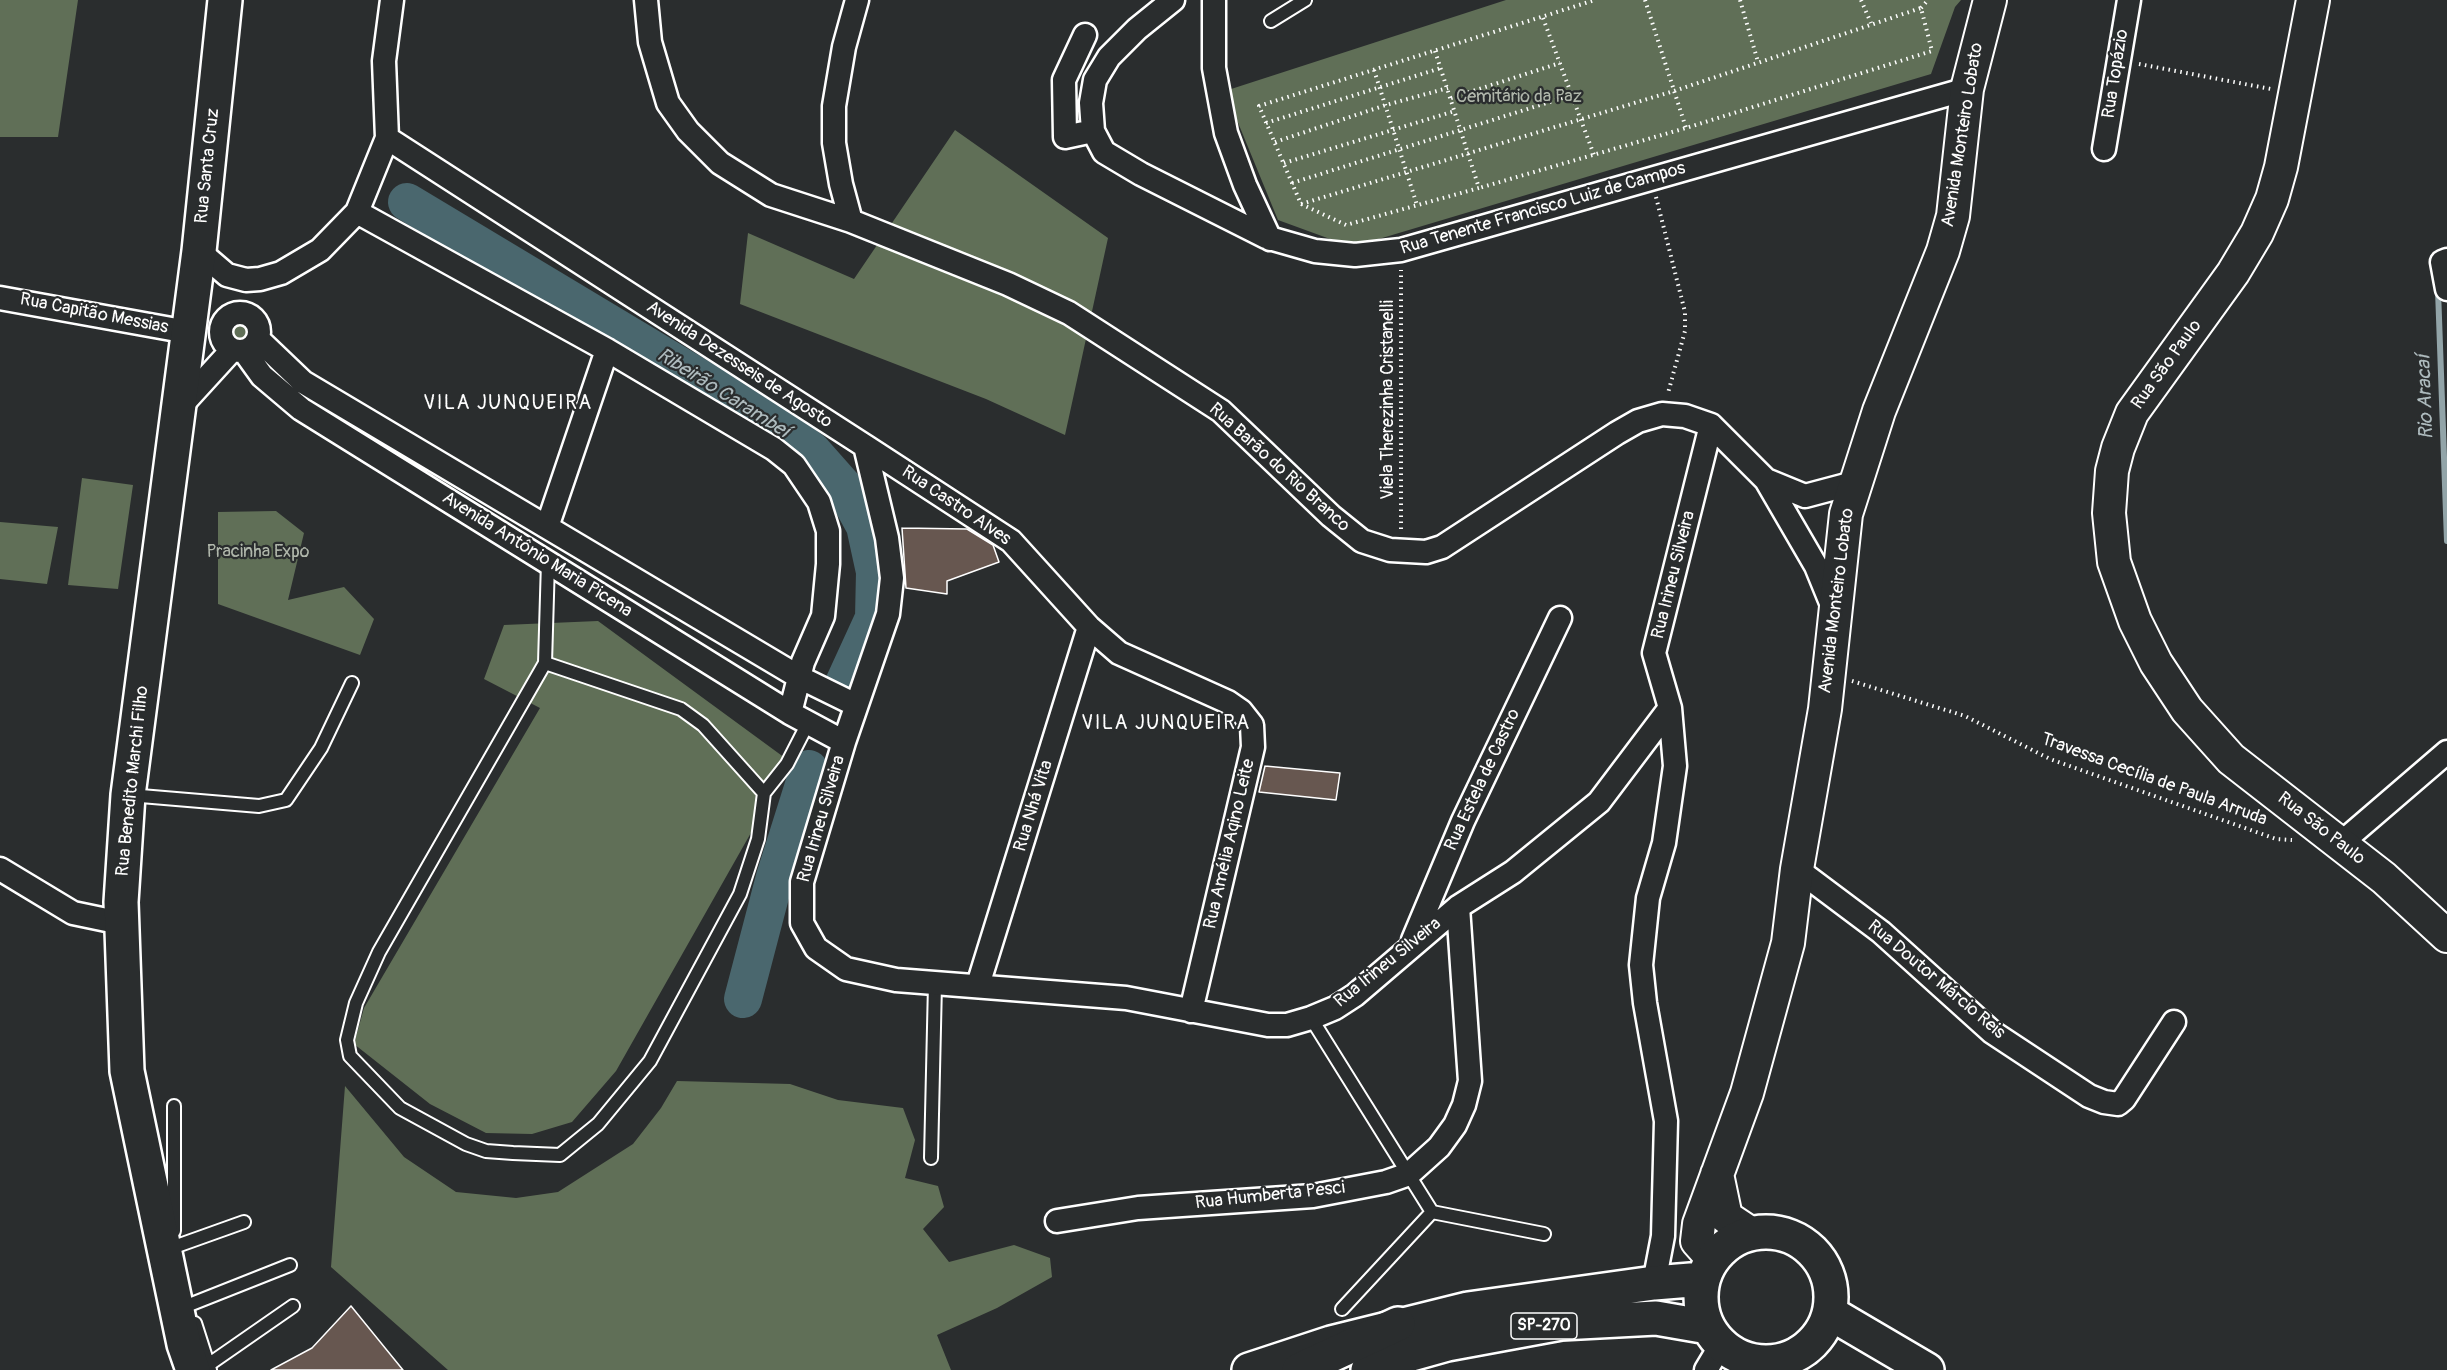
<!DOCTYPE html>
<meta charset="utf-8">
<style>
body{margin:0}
canvas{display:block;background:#2a2d2e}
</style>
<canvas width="2447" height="1370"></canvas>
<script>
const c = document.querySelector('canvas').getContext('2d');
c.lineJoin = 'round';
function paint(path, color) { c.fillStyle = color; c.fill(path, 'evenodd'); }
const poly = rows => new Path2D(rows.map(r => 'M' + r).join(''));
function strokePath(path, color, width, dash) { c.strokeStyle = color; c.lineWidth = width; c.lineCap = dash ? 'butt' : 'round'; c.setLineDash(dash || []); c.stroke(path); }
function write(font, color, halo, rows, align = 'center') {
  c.font = font + ' Pangolin,sans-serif'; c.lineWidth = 4.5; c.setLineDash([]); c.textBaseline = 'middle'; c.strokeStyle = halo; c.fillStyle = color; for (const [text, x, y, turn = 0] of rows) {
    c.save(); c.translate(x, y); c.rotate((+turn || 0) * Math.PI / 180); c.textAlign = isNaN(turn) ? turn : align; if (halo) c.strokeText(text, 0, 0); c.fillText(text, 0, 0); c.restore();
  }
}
const green = poly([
 [0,0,78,0,58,137,0,137],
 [1506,0,1961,0,1955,7,1931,74,1352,247,1278,220,1225,91],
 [955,130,1108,238,1065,435,986,399,740,304,748,233,854,279],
 [241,317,253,325,254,339,231,346,224,335,225,326,234,318],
 [82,478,133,485,118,589,68,585],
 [276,511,304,533,288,600,344,587,374,619,360,655,218,604,218,512],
 [0,522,58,527,47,584,0,579],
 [598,621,785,758,765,808,616,1071,572,1122,532,1134,486,1133,430,1104,354,1044,364,1008,540,708,484,679,504,625],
 [677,1081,790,1084,838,1100,903,1108,915,1140,905,1178,938,1186,944,1207,923,1229,949,1262,1014,1245,1050,1258,1052,1277,997,1308,937,1335,951,1370,448,1370,331,1267,345,1086,404,1157,456,1192,516,1198,558,1192,633,1144,661,1108]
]);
const stream = poly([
 [2438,290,2447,541]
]);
const river = poly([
 [407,202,775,423,812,451,843,486,865,526,875,572,874,618,841,690],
 [743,999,775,877,809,769]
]);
const building = poly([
 [902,528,967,529,993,545,999,562,947,581,947,594,906,588,902,528],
 [1265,766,1340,773,1336,800,1259,792,1265,766],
 [351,1306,403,1370,271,1370,312,1348,351,1306]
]);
const path = poly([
 [1645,0,1686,128],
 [1740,0,1758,62],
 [1861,0,1871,23],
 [1921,8,1928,0],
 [1543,18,1594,155],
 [1435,51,1479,188,1346,225,1301,204,1259,106,1595,0],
 [2139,64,2271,89],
 [1374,70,1417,205],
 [1451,98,1560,63],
 [1266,123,1441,68],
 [1275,142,1386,105,1448,88],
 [1284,163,1455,111],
 [1292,183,1572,95],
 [1656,197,1685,312,1685,331,1668,393],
 [1301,204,1674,91,1921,8,1932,51,1686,128,1479,188],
 [1401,529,1401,270],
 [1852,681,1965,716,2050,759,2276,839,2292,840]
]);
const lane = poly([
 [1271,21,1305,0],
 [548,562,545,663,379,952,356,1003,347,1040,350,1056,400,1108,466,1144,486,1151,513,1153,560,1155,598,1124,650,1061,740,894,758,839,764,793,787,764,808,723],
 [545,663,681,709,703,725,764,793],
 [129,795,259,806,286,800,321,748,352,683],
 [1311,1018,1432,1212],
 [174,1106,174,1231],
 [931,1158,935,984],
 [1432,1212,1544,1234],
 [174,1247,244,1222],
 [189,1305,290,1265],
 [1342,1309,1432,1212],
 [195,1323,210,1370],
 [208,1365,293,1306]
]);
const street = poly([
 [646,0,650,42,668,103,688,131,720,163,771,195,851,221,1008,284,1069,313,1221,411,1331,516,1362,541,1390,550,1426,552,1442,547,1617,433,1638,421,1662,414,1685,416,1711,425,1766,480,1816,566,1834,610],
 [1173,0,1137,29,1109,57,1095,80,1091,103,1093,131,1104,152,1141,174,1266,237,1315,251,1355,255,1401,250,1967,89],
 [1214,0,1214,68,1226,133,1245,185,1270,239],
 [1085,35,1064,80,1065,137,1093,131],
 [387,138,865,446,887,538,892,578,888,614,844,742,802,882,802,923,816,948,846,969,896,980,1126,998,1268,1025,1287,1025,1311,1018,1335,1008,1355,995,1458,907,1513,872,1599,802,1670,708,1654,653,1711,425],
 [2104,149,2129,0],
 [357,212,607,350,774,449,794,465,819,502,828,531,828,564,823,616,803,662,790,713],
 [851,221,841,184,834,143,834,106,844,47,857,0],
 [199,251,227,275,246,280,260,279,281,273,320,250,357,212,387,138,384,61,392,0],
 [2447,260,2442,262,2447,289],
 [0,298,188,332],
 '221 332a19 19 0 1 1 38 0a19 19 0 1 1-38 0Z',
 [258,339,303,382,799,677,856,705],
 [244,351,262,376,301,409,790,713,844,742],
 [179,408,232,350],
 [865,446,1011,541,1089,627,1119,653,1228,702,1241,711,1252,725,1253,747,1191,1011],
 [1766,480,1805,496,1854,483],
 [547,527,607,350],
 [2340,844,2447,752],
 [0,869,73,913,121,923],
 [1797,869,1881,932,1992,1032,2089,1096,2104,1102,2118,1104,2124,1099,2174,1022],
 [1413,940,1463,821,1560,618],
 [978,985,1089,627],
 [1057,1221,1138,1208,1313,1196,1386,1182,1409,1174,1439,1147,1455,1125,1464,1105,1470,1081,1458,907],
 [1654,1283,1663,1236,1666,1121,1645,1003,1641,965,1648,898,1664,843,1675,766,1670,708],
 [1777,1362,1783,1370],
 [1706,1370,1721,1345],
 [1749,1370,1759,1362]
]);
const secondary = poly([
 [2313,0,2281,167,2272,199,2257,233,2233,273,2132,413,2118,448,2112,471,2109,513,2114,562,2135,621,2156,663,2187,710,2231,759,2384,878,2447,936],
 [1717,1174,1726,1217,1750,1233],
 [1713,1259,1697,1241,1699,1224,1747,1093,1788,943,1797,869,1825,709,1846,514,1879,411,1943,251,1953,216,1967,89,1990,0]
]);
const primary = poly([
 '1701 1297a65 65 0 1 1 130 0a65 65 0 1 1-130 0Z',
 [1830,1313,1927,1370],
 [193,1370,184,1344,127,1071,121,902,128,795,199,251,225,0],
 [1249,1370,1331,1343,1468,1309,1654,1283,1703,1279],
 [1368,1370,1383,1362,1447,1344,1561,1323,1656,1318,1708,1327]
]);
const highway = poly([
 [1299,1370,1398,1324]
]);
const shields = [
 [1544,1326,66]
];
const shieldNames = [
 ["SP-270",1544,1326]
];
const streetNames = [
 ["Rua Topázio",2116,74,-81],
 ["Avenida Monteiro Lobato",1963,135,-81],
 ["Rua Santa Cruz",208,166,-84],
 ["Rua Tenente Francisco Luiz de Campos",1543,209,-16],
 ["Rua Capitão Messias",94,314,11],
 ["Avenida Dezesseis de Agosto",739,365,33],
 ["Rua São Paulo",2167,365,-54],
 ["Viela Therezinha Cristanelli",1388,400,-90],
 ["Rua Barão do Rio Branco",1279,468,42],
 ["Rua Castro Alves",956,506,34],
 ["Avenida Antônio Maria Picena",537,555,32],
 ["Rua Irineu Silveira",1674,575,-76],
 ["Avenida Monteiro Lobato",1837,601,-83],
 ["Rua Estela de Castro",1483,780,-65],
 ["Travessa Cecília de Paula Arruda",2154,780,20],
 ["Rua Benedito Marchi Filho",133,781,-84],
 ["Rua Nhá Vita",1034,806,-73],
 ["Rua Irineu Silveira",822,819,-74],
 ["Rua São Paulo",2321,829,38],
 ["Rua Amélia Aqino Leite",1230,844,-77],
 ["Rua Irineu Silveira",1388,963,-39],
 ["Rua Doutor Márcio Reis",1936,980,40],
 ["Rua Humberta Pesci",1270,1196,-6]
];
const parkNames = [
 ["Cemitário da Paz",1519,97],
 ["Pracinha Expo",258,552]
];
const waterNames = [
 ["Ribeirão Carambeí",723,394,32],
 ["Rio Aracaí",2426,397,-92]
];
const neighbourhoodNames = [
 ["VILA JUNQUEIRA",508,404],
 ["VILA JUNQUEIRA",1166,724]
];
paint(green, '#606f57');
strokePath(stream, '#92a4a8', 6);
strokePath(river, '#4a676e', 38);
paint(building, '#675750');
strokePath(building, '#fff', 1.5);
strokePath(lane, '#fff', 16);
strokePath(street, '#fff', 27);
strokePath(secondary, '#fff', 36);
strokePath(primary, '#fff', 38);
strokePath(highway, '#fff', 38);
strokePath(path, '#fff', 4, [1.5, 4.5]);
strokePath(lane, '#2a2d2e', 12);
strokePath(street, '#2a2d2e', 22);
strokePath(secondary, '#2a2d2e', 32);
strokePath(primary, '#2a2d2e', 33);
strokePath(highway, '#2a2d2e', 33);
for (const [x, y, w] of shields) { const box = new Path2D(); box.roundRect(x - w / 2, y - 13, w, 26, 4.5); c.fillStyle = '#2a2d2e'; c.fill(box); strokePath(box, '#fff', 1.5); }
write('bold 16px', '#fff', null, shieldNames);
write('18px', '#fff', '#2a2d2e', streetNames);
write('18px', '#b0b7ab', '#2a2d2e', parkNames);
write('italic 20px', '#aebbbe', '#2a2d2e', waterNames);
c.letterSpacing = '1.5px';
write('20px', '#fff', '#2a2d2e', neighbourhoodNames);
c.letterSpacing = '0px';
</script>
